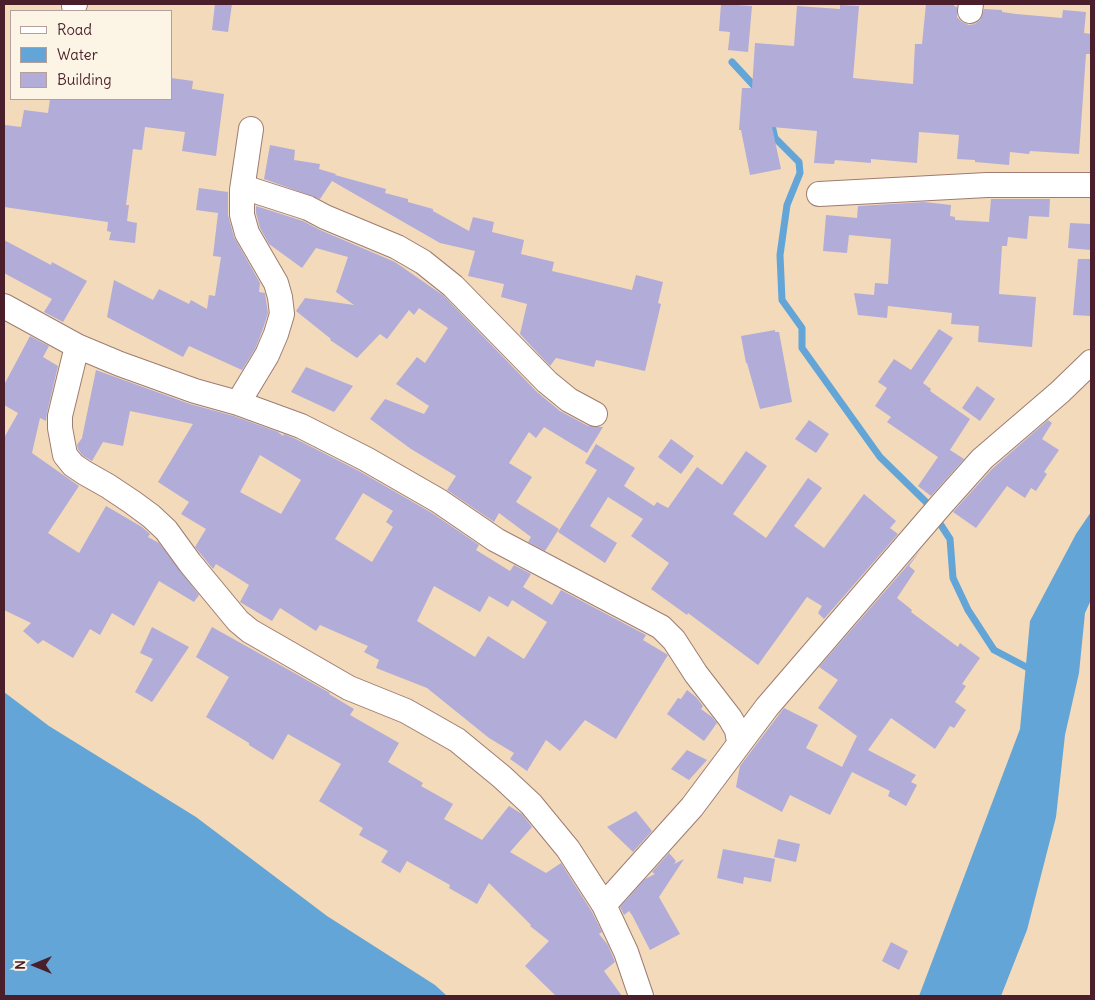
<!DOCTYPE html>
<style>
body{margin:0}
#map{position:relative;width:1095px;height:1000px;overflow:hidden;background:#f3daba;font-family:Delius,sans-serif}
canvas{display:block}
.frame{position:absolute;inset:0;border:5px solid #4a1f2b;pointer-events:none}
.legend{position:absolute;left:10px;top:10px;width:162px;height:90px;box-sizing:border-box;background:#fcf5e5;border:1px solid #b59f9b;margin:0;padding:6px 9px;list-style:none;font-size:15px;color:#4a1f2b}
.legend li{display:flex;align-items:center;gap:10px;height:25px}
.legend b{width:25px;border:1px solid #b59f9b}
.north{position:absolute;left:10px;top:940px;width:50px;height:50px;-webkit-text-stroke:4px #fcf5e5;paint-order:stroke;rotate:270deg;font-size:14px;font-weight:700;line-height:20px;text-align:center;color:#4a1f2b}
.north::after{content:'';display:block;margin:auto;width:18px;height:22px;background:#4a1f2b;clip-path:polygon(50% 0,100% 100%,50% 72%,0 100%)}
</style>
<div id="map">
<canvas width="1095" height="1000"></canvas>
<div class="frame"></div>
<ul class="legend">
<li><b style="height:6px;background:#fff"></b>Road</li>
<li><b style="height:14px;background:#63a5d7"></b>Water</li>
<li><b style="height:14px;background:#b2acd8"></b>Building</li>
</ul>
<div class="north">N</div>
</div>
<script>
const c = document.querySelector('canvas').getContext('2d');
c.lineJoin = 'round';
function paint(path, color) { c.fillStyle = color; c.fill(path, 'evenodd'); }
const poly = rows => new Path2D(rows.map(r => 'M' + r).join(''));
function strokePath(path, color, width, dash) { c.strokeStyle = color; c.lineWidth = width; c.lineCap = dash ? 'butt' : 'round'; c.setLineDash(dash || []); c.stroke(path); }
const water = poly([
 [1091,512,1091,600,1085,613,1079,673,1065,735,1056,817,1027,930,1001,996,919,996,1020,729,1030,621,1076,534],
 [4,692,49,726,196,817,327,916,435,985,447,996,4,996]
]);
const stream = poly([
 [732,62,757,89],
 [771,121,775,138,799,162,800,173,787,205,780,255,782,300,802,328,802,348,880,457,926,502,950,539,953,578,968,610,994,650,1032,670]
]);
const building = poly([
 [215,4,232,4,228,32,212,30],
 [721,4,752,6,748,52,728,50,730,32,719,31],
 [926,4,954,4,954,6,957,7,957,17,962,22,969,25,975,24,980,20,984,9,1002,10,1002,12,1016,14,1062,18,1063,10,1086,12,1084,33,1091,34,1091,54,1086,54,1079,154,1030,151,1029,154,1010,152,1009,165,975,162,975,160,957,159,959,135,919,132,917,163,871,159,871,163,835,160,834,164,814,163,817,131,772,127,781,169,750,175,741,130,739,130,742,88,752,88,755,43,794,46,797,6,840,9,840,5,859,6,853,78,913,84,915,44,922,44],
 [171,78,193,81,192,89,224,94,216,156,182,151,185,132,145,127,142,150,133,149,126,205,129,205,127,221,137,223,135,243,109,240,111,232,107,231,108,222,4,207,4,136,5,125,21,127,24,110,48,113,50,99,171,99],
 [270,145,295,150,294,160,320,164,319,169,336,174,335,175,386,189,385,193,408,199,408,202,433,209,433,211,469,231,473,217,494,222,492,232,524,240,521,254,554,262,552,271,632,290,636,275,663,282,658,303,661,304,645,371,596,360,594,367,556,358,550,366,520,334,527,304,501,297,504,284,468,276,475,251,440,243,332,181,320,199,264,179],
 [199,188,228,192,228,215,234,237,260,283,259,292,265,293,266,300,268,313,263,329,255,349,242,370,189,346,183,357,107,317,114,280,153,300,159,289,189,304,191,300,207,309,209,295,215,296,221,257,213,256,218,213,196,210],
 [991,199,1050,199,1049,217,1029,216,1027,239,1008,237,1007,246,1002,246,999,294,1036,297,1032,347,978,342,979,326,951,324,952,313,888,306,887,318,858,315,854,293,874,295,875,283,888,284,891,239,849,235,847,253,823,251,826,215,857,218,858,206,924,202,951,205,950,216,955,217,955,220,989,222],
 [256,206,303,221,320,230,395,262,444,296,537,392,560,411,588,426,603,427,587,453,544,427,536,438,529,432,509,463,532,477,516,502,559,529,545,551,528,542,531,537,499,513,494,522,447,490,456,476,411,449,370,419,385,399,424,414,429,406,396,384,417,357,425,363,448,328,419,308,414,315,409,310,387,339,380,334,357,358,330,340,331,339,296,311,305,298,354,305,336,292,348,257,316,248,302,268,269,244,260,228,256,213],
 [1070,223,1091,224,1091,250,1068,248],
 [4,240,51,265,52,262,87,281,63,322,44,312,52,299,4,273],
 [1078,259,1091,259,1091,316,1073,315],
 [939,329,953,338,923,383,931,389,930,391,970,419,950,450,964,459,931,496,918,486,938,457,887,422,891,417,875,406,887,388,878,382,894,359,911,370],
 [775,330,775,332,779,332,792,402,760,409,747,363,746,363,741,336],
 [30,336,49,346,43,357,58,366,47,413,46,421,40,418,32,453,79,486,48,533,79,553,106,506,142,527,150,534,148,537,159,543,199,595,194,602,159,581,134,626,112,613,100,635,90,629,73,658,43,640,38,644,23,631,31,623,4,610,4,438,18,413,4,405,4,385],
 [306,367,353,386,334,412,291,392],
 [96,370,190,404,234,416,278,432,283,436,284,434,296,439,359,471,432,513,479,545,476,550,510,571,514,565,531,574,523,587,552,605,561,590,646,635,643,640,668,655,616,739,585,720,560,751,546,740,527,771,510,759,514,753,489,738,427,688,376,668,379,660,364,652,368,646,320,625,316,631,280,608,272,621,240,602,249,585,216,564,213,569,195,547,206,529,181,514,189,502,158,482,193,424,130,411,123,446,103,442,92,461,82,455,78,449,77,445,82,438],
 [260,455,301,480,281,514,240,492],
 [363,493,393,511,386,522,393,527,372,562,335,539],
 [434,586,480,612,489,596,508,607,512,600,547,622,524,659,488,636,475,657,417,621],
 [977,386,995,399,980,421,962,408],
 [809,420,829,434,816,453,795,439],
 [1048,420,1052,423,1042,439,1059,450,1044,472,1047,474,1036,491,1031,488,1025,498,1007,486,976,528,953,512,992,469],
 [671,439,694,456,681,474,658,457],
 [596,444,635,468,624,486,654,506,657,502,668,508,697,467,722,485,746,451,767,466,733,514,766,538,808,478,822,488,794,526,824,548,864,494,896,521,890,528,898,534,824,619,818,613,822,606,807,597,758,665,688,613,687,615,651,589,669,563,631,536,643,519,608,497,590,526,617,543,605,563,558,532,597,470,585,463],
 [920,551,909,566,915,571,897,598,912,610,911,612,958,647,960,643,980,658,962,684,966,686,955,702,966,710,954,728,950,726,935,749,891,718,868,750,916,775,911,782,917,785,906,806,888,796,890,791,852,772,830,815,790,795,782,812,736,787,740,766,784,708,818,725,806,748,842,767,857,736,818,708,838,680,819,667],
 [152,627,189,647,152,702,135,692,153,659,140,653],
 [212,627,330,693,329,694,354,709,350,715,399,743,388,762,423,783,421,786,453,804,444,819,482,840,509,806,522,814,532,827,510,852,546,873,561,863,592,912,602,932,599,934,608,945,613,957,615,962,604,971,622,996,556,996,525,966,549,941,530,926,531,925,489,883,477,904,449,888,450,885,407,861,400,873,381,862,388,851,359,835,363,828,319,801,341,764,288,734,273,760,249,745,249,743,206,717,229,677,196,657],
 [687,690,696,697,703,706,701,709,712,717,717,723,704,741,667,714,678,698,681,699],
 [687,750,707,760,689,780,671,769],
 [636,811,652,831,633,852,607,827],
 [778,839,800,844,796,862,774,857],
 [723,849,775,859,771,882,744,877,743,884,717,878],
 [669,853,676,861,674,864,684,859,659,897,680,934,650,950,632,915,629,911,624,915,620,907,645,879,655,874,652,872],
 [891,942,908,951,899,970,882,961]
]);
const minor = poly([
 [74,6,75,4],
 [970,11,971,4],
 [243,187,308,208,325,217,397,247,423,262,453,286,547,382,569,400,595,414],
 [819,194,987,185,1091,185],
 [4,306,77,346,120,364,195,391,238,403,301,426,366,459,439,501,496,540,661,627,674,640,696,674,730,718,737,730,739,742],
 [77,346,60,416,60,428,65,455,73,465,85,473,108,486,132,502,151,516,166,530,190,563,238,621,250,631,349,688,406,711,457,740,502,777,531,804,568,849,604,905,626,952,641,996],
 [238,403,267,355,276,334,282,314,280,297,276,283,247,233,242,215,242,190,251,129],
 [604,905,692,807,767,707,941,505,982,459,1060,392,1091,362]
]);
paint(water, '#63a5d7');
strokePath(stream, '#63a5d7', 7);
paint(building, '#b2acd8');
strokePath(minor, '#9e7c72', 26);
strokePath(minor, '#fff', 24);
</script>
